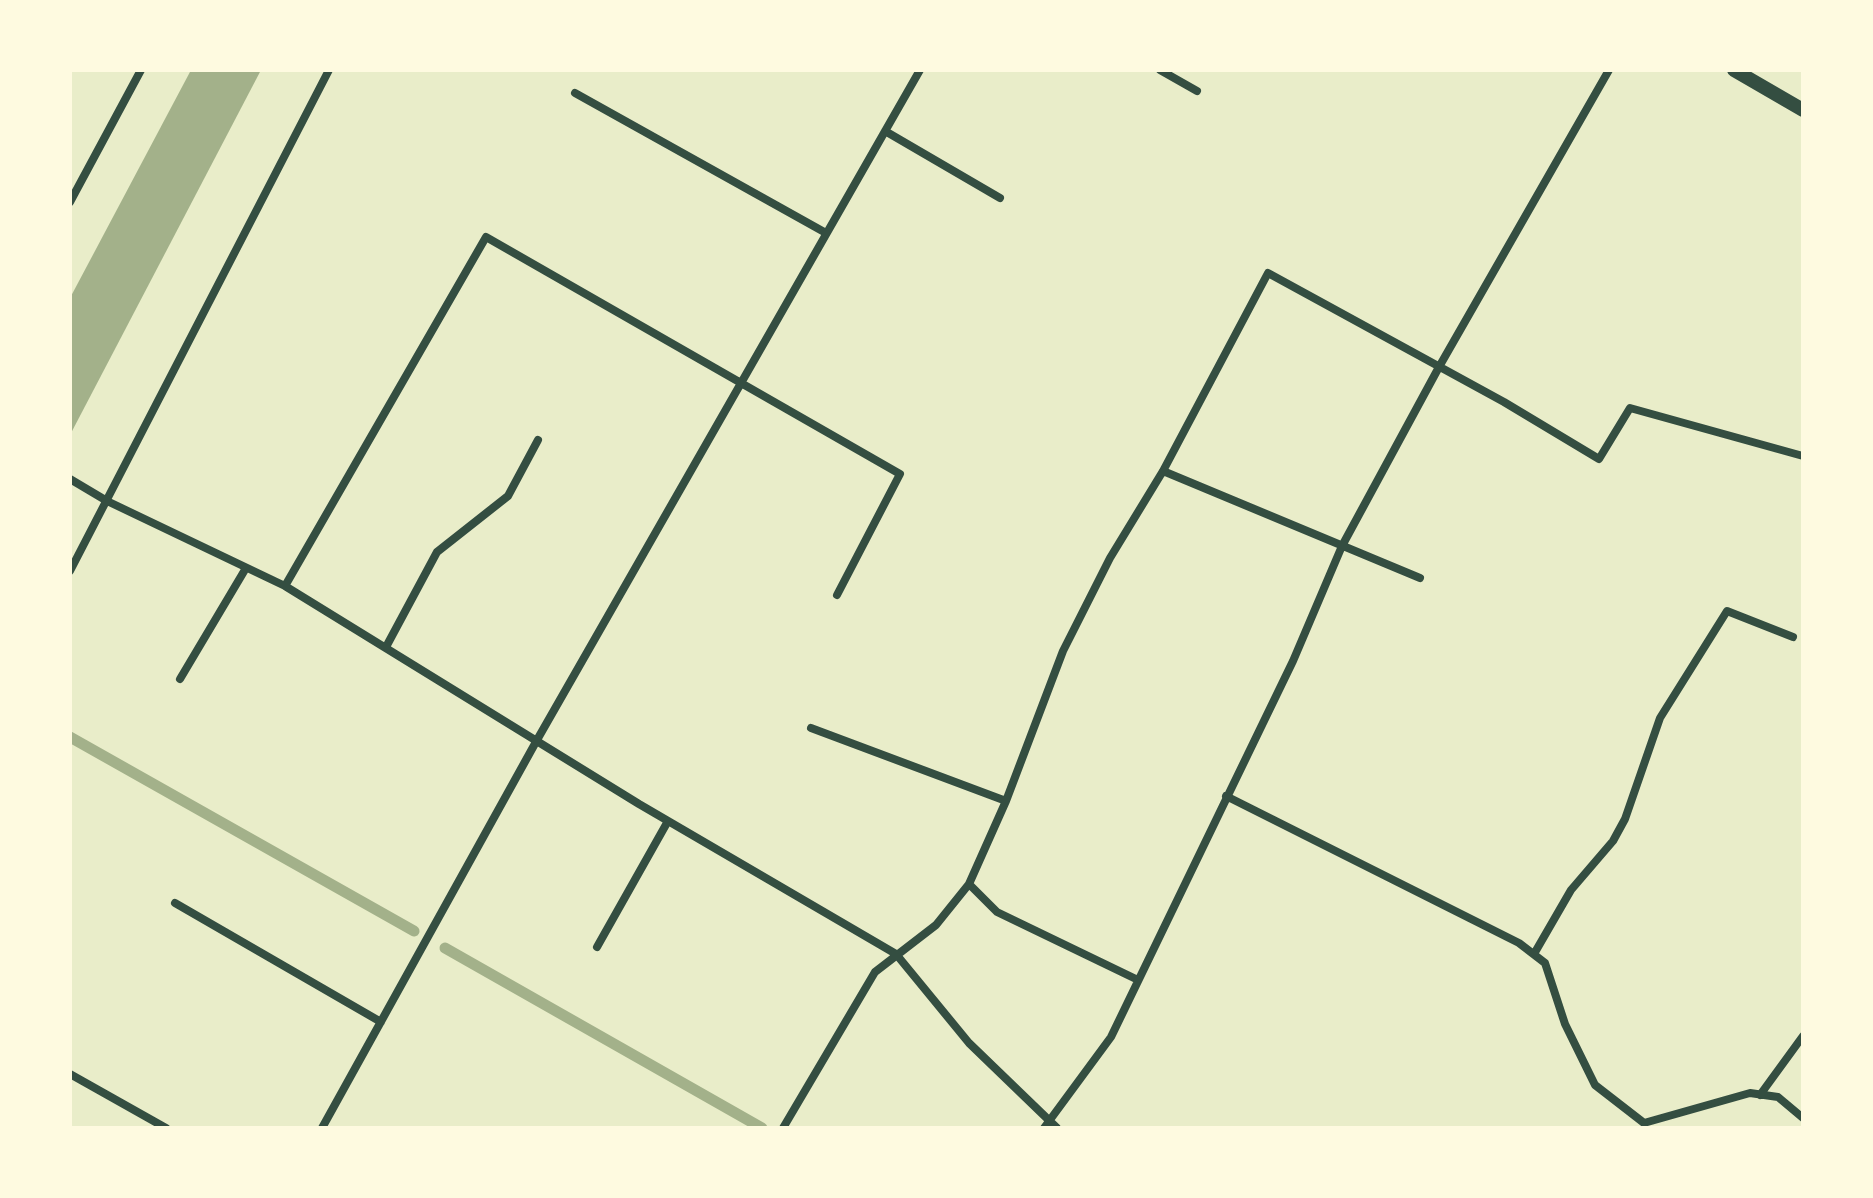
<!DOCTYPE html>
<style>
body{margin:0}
#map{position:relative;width:1873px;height:1198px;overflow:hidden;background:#e9edc9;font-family:"Source Sans 3",sans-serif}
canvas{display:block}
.frame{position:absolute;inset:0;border:72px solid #fefae0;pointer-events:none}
</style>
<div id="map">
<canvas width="1873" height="1198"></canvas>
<div class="frame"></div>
</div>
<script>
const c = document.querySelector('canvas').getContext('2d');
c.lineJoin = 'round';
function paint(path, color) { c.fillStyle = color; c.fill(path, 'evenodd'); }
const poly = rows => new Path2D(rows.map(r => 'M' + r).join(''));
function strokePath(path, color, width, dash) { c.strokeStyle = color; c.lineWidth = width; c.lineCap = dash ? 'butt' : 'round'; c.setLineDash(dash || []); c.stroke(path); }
const water = poly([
 [191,70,261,70,70,435,70,298]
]);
const stream = poly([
 [70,737,414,931],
 [445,948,762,1128]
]);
const minor = poly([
 [1160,70,1197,91],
 [575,93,826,233],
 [885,131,1000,198],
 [70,202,141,70],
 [1163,471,1420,578],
 [70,479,107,501,285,586,639,804,896,954,969,1043,1057,1128],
 [70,571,329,70],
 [285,586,486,237,900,474,837,595],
 [386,647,437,552,508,496,538,440],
 [180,679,246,568],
 [811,728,1006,801],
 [1226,796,1519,943,1545,963,1565,1024,1595,1085,1644,1123,1750,1093,1778,1097,1803,1118],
 [969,884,997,912,1138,980],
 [175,903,381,1022],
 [597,947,668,821],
 [1534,954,1571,890,1613,841,1625,819,1660,718,1727,611,1793,637],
 [70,1074,166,1128],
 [1760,1095,1803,1036],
 [322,1128,537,740,920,70],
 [783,1128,875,972,936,925,969,884,1006,801,1063,651,1110,558,1163,471,1268,273,1504,402,1599,459,1630,408,1803,456],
 [1044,1128,1111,1037,1293,661,1342,546,1439,367,1609,70]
]);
const tertiary = poly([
 [1734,70,1803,110]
]);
paint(water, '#a3b18a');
strokePath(stream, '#a3b18a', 11);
strokePath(minor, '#344e41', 8);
strokePath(tertiary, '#344e41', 14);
</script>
